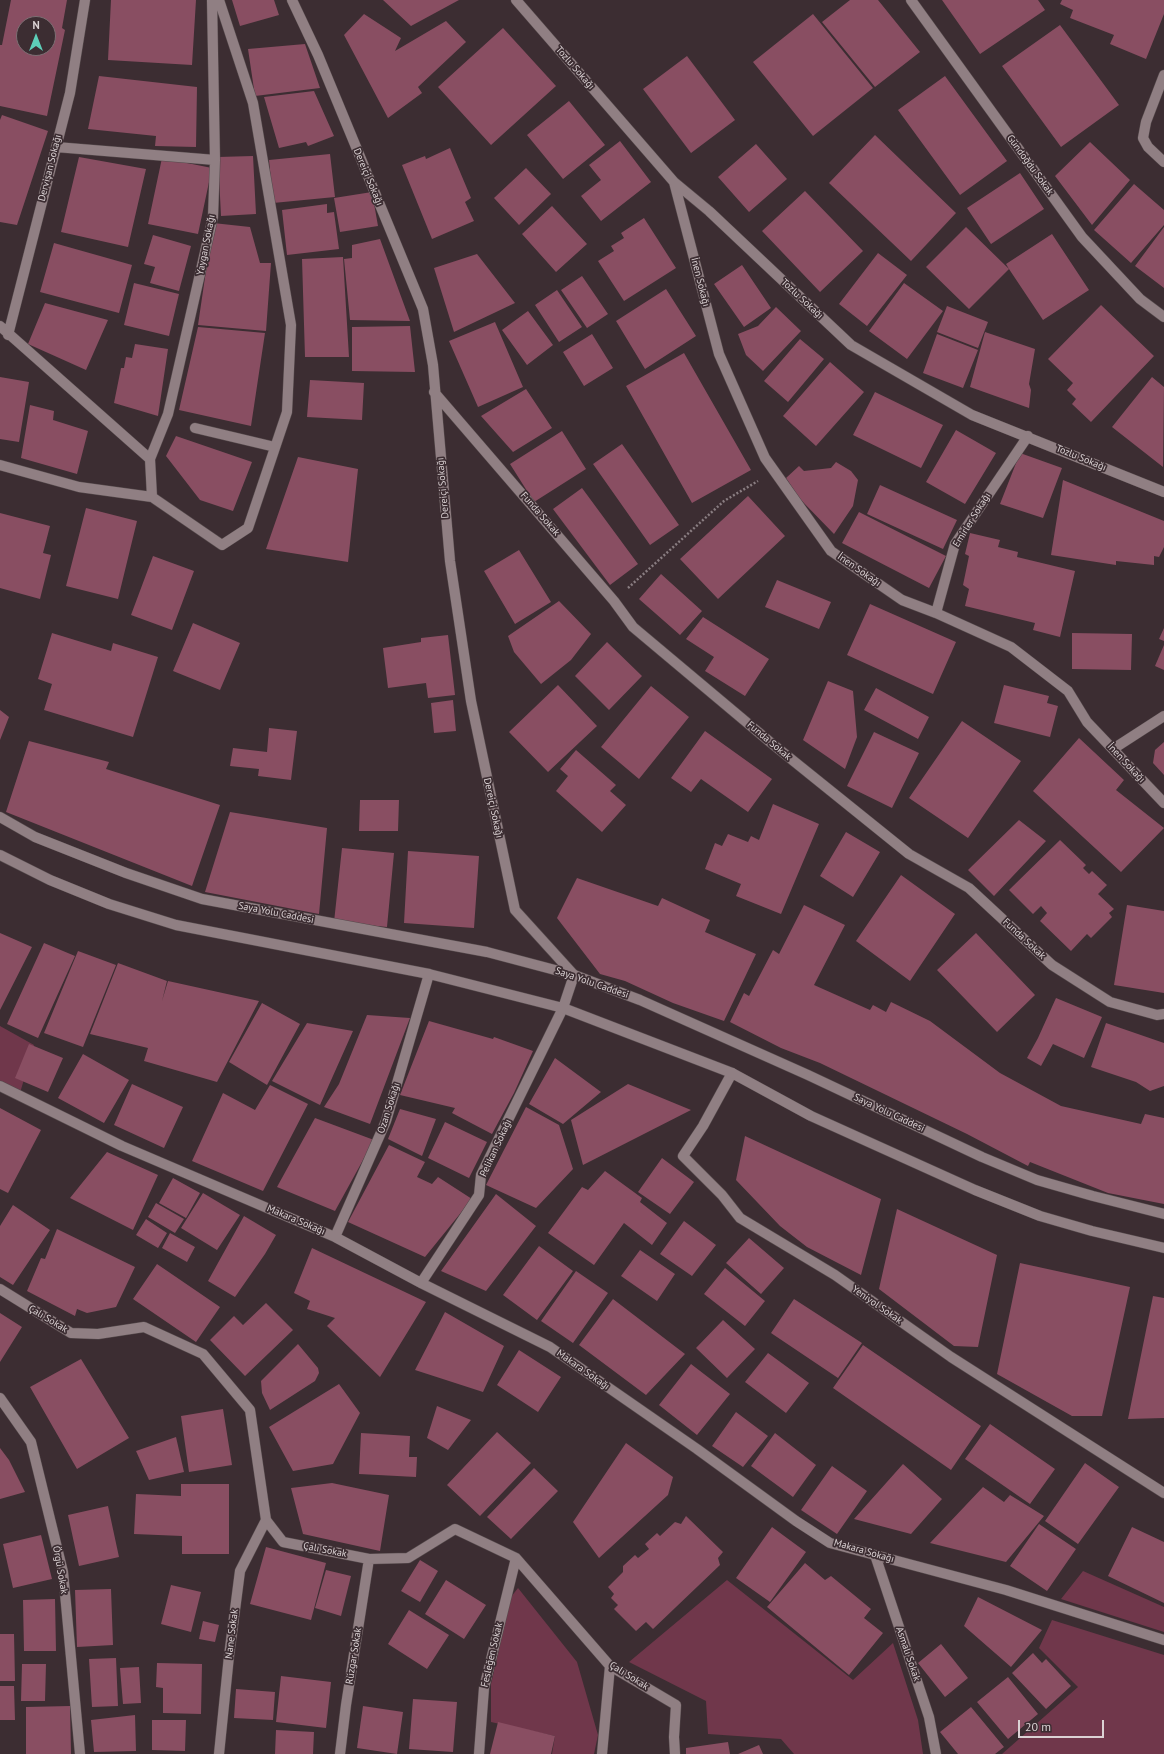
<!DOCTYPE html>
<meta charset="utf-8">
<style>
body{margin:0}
#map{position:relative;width:1164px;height:1754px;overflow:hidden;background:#3c2d32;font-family:"PT Sans",sans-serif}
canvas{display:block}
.north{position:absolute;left:16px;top:16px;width:40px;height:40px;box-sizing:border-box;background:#3c2d32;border:1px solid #7c6f73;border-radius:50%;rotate:0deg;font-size:11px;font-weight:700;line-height:16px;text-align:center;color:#dbd2d4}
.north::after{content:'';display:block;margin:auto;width:14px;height:18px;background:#5dceb8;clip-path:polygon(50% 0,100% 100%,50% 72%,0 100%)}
.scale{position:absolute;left:1018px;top:1720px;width:86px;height:18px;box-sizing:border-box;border:2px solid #dbd2d4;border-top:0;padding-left:5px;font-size:12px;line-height:14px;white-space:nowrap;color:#dbd2d4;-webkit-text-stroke:3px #3c2d32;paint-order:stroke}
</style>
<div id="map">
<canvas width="1164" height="1754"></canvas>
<div class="north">N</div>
<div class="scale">20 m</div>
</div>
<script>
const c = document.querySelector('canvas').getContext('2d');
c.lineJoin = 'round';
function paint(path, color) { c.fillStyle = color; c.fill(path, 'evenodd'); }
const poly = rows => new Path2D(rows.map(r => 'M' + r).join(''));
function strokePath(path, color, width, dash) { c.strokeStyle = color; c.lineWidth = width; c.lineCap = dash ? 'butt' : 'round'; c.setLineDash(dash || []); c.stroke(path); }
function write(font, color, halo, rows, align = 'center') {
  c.font = font + ' "PT Sans",sans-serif'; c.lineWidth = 3.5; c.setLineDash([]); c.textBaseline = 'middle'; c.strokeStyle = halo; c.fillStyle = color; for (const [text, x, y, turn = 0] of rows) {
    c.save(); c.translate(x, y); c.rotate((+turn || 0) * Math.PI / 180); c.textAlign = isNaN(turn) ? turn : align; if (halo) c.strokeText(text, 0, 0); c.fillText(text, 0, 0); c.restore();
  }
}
const green = poly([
 [0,1026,34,1045,20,1093,0,1082],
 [1083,1571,1164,1607,1164,1632,1061,1599],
 [727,1580,853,1680,893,1643,918,1720,923,1754,794,1754,781,1739,708,1734,706,1701,629,1662],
 [518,1588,577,1662,598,1735,594,1754,552,1754,555,1736,491,1722,491,1684,511,1597],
 [1052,1620,1164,1655,1164,1754,1002,1754,1078,1687,1039,1648]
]);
const building = poly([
 [11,0,67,0,62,28,65,30,47,116,0,106,0,45,2,45],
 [24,24,48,24,48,48,24,48],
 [111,0,196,0,192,65,108,60],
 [232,0,274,0,279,15,240,26],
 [383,0,459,0,411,26],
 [850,0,878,0,920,52,875,87,822,22],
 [942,0,1038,0,1045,10,980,54],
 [1062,0,1164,0,1164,14,1146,59,1110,44,1114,35,1070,18,1073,10,1060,4],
 [364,14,401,38,395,51,446,21,466,42,418,87,422,93,388,118,344,35],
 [813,14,873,88,813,136,753,62],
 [1060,25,1119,105,1061,147,1002,66],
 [503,28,556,86,491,145,438,87],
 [305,44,320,88,255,96,248,49],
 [687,56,735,120,691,153,643,89],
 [99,76,197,87,196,147,155,146,156,136,88,129],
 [945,76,1007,161,960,195,898,110],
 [314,91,334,136,308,146,306,142,279,148,264,97],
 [569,101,605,145,563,179,527,135],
 [2,115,48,131,17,225,0,222,0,120],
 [875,135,956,213,911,261,829,183],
 [620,141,651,182,601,221,581,196,601,180,589,165],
 [1090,142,1130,180,1092,225,1055,176],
 [756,144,787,179,749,212,718,177],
 [450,148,471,198,465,202,474,221,432,239,402,165,425,156,426,159],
 [330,154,335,197,273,203,269,160],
 [253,156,256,214,221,216,218,157],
 [79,157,146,169,128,247,61,232],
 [162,158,212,168,198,234,148,224],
 [526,168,551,194,519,225,494,198],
 [1020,173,1044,209,991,244,967,208],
 [1134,184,1164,210,1164,225,1131,263,1094,230],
 [805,191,863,251,820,292,762,231],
 [372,192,378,226,340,232,334,198],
 [327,204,327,213,334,212,339,249,287,255,282,210],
 [552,206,587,244,556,272,522,234],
 [644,218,676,268,624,301,598,261,614,251,611,246,624,238,621,233],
 [213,223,250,227,260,263,271,263,266,331,198,325],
 [966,227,1009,269,1006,264,1052,234,1089,290,1043,320,1009,269,969,309,926,267],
 [1164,227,1164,288,1135,266],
 [153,235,191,246,179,291,150,283,155,267,144,264],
 [380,239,410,321,350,320,344,259,352,258,352,245],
 [54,243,132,265,119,313,40,292],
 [878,253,907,275,867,326,839,304],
 [477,254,515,303,454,332,434,268],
 [343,257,349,357,305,357,302,259],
 [742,265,771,308,744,327,714,284],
 [582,276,608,314,587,328,561,290],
 [134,283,179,294,169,336,124,325],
 [904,283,943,311,907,359,869,331],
 [666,289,696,336,645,369,616,321],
 [557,290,582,327,559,342,535,305],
 [45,303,108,320,86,370,28,344],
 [1101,305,1154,356,1091,422,1072,404,1076,399,1067,390,1073,383,1048,359],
 [947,306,988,322,978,348,937,332],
 [776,307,801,331,763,371,746,355,738,334,758,326],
 [528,311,553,345,527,365,502,330],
 [495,322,523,387,478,407,449,341],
 [410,326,415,372,352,371,352,327],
 [198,327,265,333,251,426,179,410],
 [985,332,1035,349,1029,384,1031,390,1029,408,970,387],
 [592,334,613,368,584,386,563,352],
 [937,334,978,350,963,388,923,373],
 [800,339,824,359,788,402,764,381],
 [135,344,168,349,158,416,114,403,121,368,124,368,126,357,132,358],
 [684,353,751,470,692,503,626,386],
 [830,362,864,392,816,446,783,416],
 [0,377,29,382,19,442,0,439],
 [1152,377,1164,387,1163,467,1112,427],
 [310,380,364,383,362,420,307,417],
 [526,389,552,428,513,452,481,416],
 [875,392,943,425,921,468,853,435],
 [30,405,54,411,53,420,88,431,77,474,21,458],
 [956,430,996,453,965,504,926,482],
 [562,431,586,469,534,502,510,464],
 [176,436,252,462,233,511,200,500,166,456],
 [622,444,679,525,650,545,593,464],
 [1020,453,1062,468,1043,518,1000,504],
 [298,457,358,469,348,562,266,549],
 [836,462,851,471,858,480,853,506,834,534,800,499,786,478,799,466,804,471,831,468],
 [1063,480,1164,521,1164,547,1159,557,1154,556,1154,565,1116,561,1116,565,1051,555],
 [880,485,957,520,943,549,867,514],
 [582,488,638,564,610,585,553,509],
 [748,496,785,536,718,599,680,559],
 [86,508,137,521,118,599,66,586],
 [859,512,946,556,929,588,842,543],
 [0,513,50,526,43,553,51,555,40,599,0,588],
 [970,533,1000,540,998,547,1018,552,1017,557,1075,571,1060,637,1033,630,1035,623,965,606,969,589,963,585,969,556,965,554],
 [519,550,551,602,515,624,484,571],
 [153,556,194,571,172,630,131,615],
 [661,574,702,611,680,635,639,599],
 [777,580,831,602,819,629,765,607],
 [559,601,591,634,571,660,541,684,514,652,508,636],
 [870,604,956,642,933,694,847,655],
 [703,617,769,659,745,696,705,671,714,657,686,639],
 [193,623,240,643,220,690,173,671],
 [1164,628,1164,641,1159,639],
 [52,633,111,651,113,643,158,657,133,737,44,710,52,684,38,679],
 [1072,633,1132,634,1131,670,1072,669],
 [448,635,455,695,428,698,426,683,388,688,383,648,421,642,421,638],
 [607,642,642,676,609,710,575,676],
 [1164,645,1164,670,1155,666],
 [828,681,853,691,857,737,845,769,803,740],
 [558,685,597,726,548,772,509,732],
 [1004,685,1049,696,1047,703,1058,706,1050,737,994,723],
 [651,686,689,717,639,779,601,747],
 [876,688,929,717,918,739,864,710],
 [453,700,456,731,434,733,431,703],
 [0,710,9,717,0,740],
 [962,721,1021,761,968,838,909,798],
 [269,728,297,731,291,780,258,776,259,769,230,766,233,748,267,752],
 [705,731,772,779,748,812,701,779,691,792,671,778],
 [874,732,919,753,892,808,847,786],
 [1079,738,1124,780,1116,790,1164,828,1121,872,1033,791],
 [29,741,109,762,106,769,220,805,192,886,6,812],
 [1164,742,1164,775,1153,763,1155,750],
 [576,750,616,785,610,791,626,805,602,832,556,791,568,776,560,769],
 [360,800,399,800,398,831,359,831],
 [773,804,819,824,781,914,736,896,741,884,705,869,715,843,722,846,728,834,748,842,751,836,759,840],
 [230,812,327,828,319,914,205,892],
 [1019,820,1046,841,994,896,968,870],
 [846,832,880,852,853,897,820,876],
 [1060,840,1086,865,1083,868,1089,874,1092,871,1107,885,1098,894,1114,909,1109,913,1112,917,1091,938,1087,934,1071,951,1040,921,1047,913,1041,906,1033,914,1009,890],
 [342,848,394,853,387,927,334,922],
 [408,851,479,856,474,928,404,923],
 [901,875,955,914,910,981,856,941],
 [577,878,658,906,662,898,710,920,705,932,756,954,724,1021,673,1003,625,981,600,974,557,918],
 [804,905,845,925,814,985,870,1010,873,1005,886,1012,891,1002,930,1021,1000,1073,1061,1106,1141,1124,1145,1114,1164,1118,1164,1204,1108,1193,1030,1162,1028,1166,967,1134,820,1063,781,1048,730,1022,744,993,749,996,773,950,779,954],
 [1127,905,1164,911,1164,993,1114,985],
 [0,933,32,947,0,1010],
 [976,933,1035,995,997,1032,937,970],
 [44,943,75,956,38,1038,7,1024],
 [78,951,116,965,83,1047,44,1033],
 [118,963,167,981,162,1001,168,981,259,1001,217,1082,144,1061,148,1048,90,1034],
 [1056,998,1102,1017,1084,1058,1053,1044,1041,1066,1027,1058,1038,1038],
 [262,1003,300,1024,267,1085,229,1062],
 [367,1015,410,1018,370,1124,324,1107,339,1084],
 [429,1021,493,1039,494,1037,533,1051,514,1093,492,1134,452,1113,455,1108,400,1095],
 [307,1023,353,1031,320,1105,272,1081],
 [1106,1023,1164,1043,1164,1086,1150,1091,1136,1082,1091,1067],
 [29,1044,63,1058,48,1092,15,1078],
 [83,1054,129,1080,104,1123,58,1098],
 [555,1058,601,1092,563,1124,529,1104],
 [132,1084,183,1107,164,1148,114,1125],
 [628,1084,691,1110,583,1165,571,1120],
 [270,1085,308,1104,263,1191,192,1161,223,1093,255,1110],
 [526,1107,559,1125,573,1169,536,1208,486,1185],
 [0,1108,41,1130,8,1193,0,1189],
 [400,1109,436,1119,422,1156,388,1139],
 [315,1118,374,1140,335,1211,277,1187],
 [445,1122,487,1142,469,1178,428,1158],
 [745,1136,881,1199,861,1275,807,1247,780,1226,736,1180],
 [389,1145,425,1162,417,1177,432,1184,438,1177,472,1199,425,1257,348,1222],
 [107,1152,158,1175,133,1230,70,1198],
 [662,1158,694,1182,670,1214,638,1192],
 [605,1171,642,1198,640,1202,667,1223,652,1245,624,1223,594,1265,548,1233,582,1187,588,1190],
 [173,1178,200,1193,186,1218,159,1203],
 [203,1193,240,1215,217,1250,181,1228],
 [496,1194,536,1226,486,1291,441,1271],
 [156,1203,184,1219,175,1233,148,1217],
 [13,1205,50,1230,13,1285,0,1277,0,1226],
 [897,1209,997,1255,978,1347,954,1346,879,1289],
 [244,1216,276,1235,265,1254,235,1297,208,1281],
 [146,1219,167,1233,158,1248,136,1235],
 [684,1221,716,1245,692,1276,660,1254],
 [57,1229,135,1267,116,1307,87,1313,77,1309,75,1316,27,1291,41,1258,45,1259],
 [170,1233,195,1247,187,1262,162,1248],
 [749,1238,784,1268,761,1294,726,1263],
 [539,1246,573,1271,537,1320,503,1295],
 [312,1248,426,1302,380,1377,327,1326,335,1318,307,1309,310,1301,294,1293],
 [640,1250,675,1274,657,1301,621,1276],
 [1020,1263,1130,1287,1102,1416,1072,1416,997,1374],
 [157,1264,220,1307,196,1342,133,1299],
 [725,1268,765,1301,745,1326,704,1294],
 [576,1271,608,1293,573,1343,541,1321],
 [1153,1296,1164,1298,1164,1418,1128,1419],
 [613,1299,685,1354,646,1395,579,1345],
 [794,1299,862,1343,838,1378,771,1333],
 [266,1303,293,1330,245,1376,210,1340,234,1316,243,1325],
 [445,1312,504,1346,483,1392,415,1370],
 [0,1313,22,1327,0,1362],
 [723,1320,755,1349,727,1378,696,1348],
 [298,1344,318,1368,319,1373,315,1381,270,1410,262,1393,261,1381],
 [863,1345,981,1426,951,1470,833,1388],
 [519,1350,561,1377,538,1412,497,1385],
 [768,1353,809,1383,786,1413,745,1382],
 [81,1359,129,1438,77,1469,30,1387],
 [691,1364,730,1394,697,1435,659,1405],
 [339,1384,360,1413,333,1464,293,1471,269,1427],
 [437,1406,471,1420,448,1450,427,1438],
 [223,1409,232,1465,189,1472,181,1416],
 [736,1412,768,1436,743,1467,712,1446],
 [990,1424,1055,1469,1030,1504,965,1459],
 [497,1432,531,1463,480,1516,447,1485],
 [361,1433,410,1436,409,1457,417,1457,416,1477,359,1474],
 [775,1433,816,1465,793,1497,751,1466],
 [176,1437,184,1472,149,1480,136,1451],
 [626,1443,673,1477,668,1495,599,1558,573,1522],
 [0,1448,9,1460,25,1492,0,1499],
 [1085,1463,1119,1487,1078,1544,1045,1521],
 [903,1464,942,1499,911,1534,854,1519],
 [832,1466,867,1491,837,1534,801,1510],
 [534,1468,558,1491,511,1539,487,1517],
 [332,1483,389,1495,380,1551,303,1534,291,1488],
 [181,1484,229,1484,229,1554,182,1554,182,1536,134,1534,136,1494,181,1496],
 [983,1487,1004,1502,1010,1495,1044,1516,1006,1562,930,1543],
 [108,1506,119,1557,79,1566,68,1515],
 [686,1516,723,1552,718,1558,720,1565,653,1629,646,1622,636,1631,614,1609,618,1605,611,1598,614,1594,608,1587,623,1572,623,1566,635,1555,638,1558,649,1549,645,1544,657,1533,660,1536,675,1522,681,1524],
 [1039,1524,1076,1549,1047,1591,1010,1566],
 [772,1527,806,1552,770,1602,736,1578],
 [1132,1527,1164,1542,1164,1603,1108,1576],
 [41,1535,52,1579,13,1588,3,1544],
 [266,1547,326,1563,311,1620,250,1604],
 [420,1560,438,1571,420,1602,401,1591],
 [805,1563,825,1580,831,1576,871,1609,864,1618,883,1633,849,1675,767,1607],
 [326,1570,351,1576,341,1616,315,1608],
 [446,1580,486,1605,464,1639,425,1614],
 [171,1585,201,1592,191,1632,161,1624],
 [111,1589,113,1645,77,1647,75,1590],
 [978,1597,1042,1630,1011,1667,964,1626],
 [55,1599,56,1651,24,1651,23,1600],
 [409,1610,449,1635,427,1669,388,1644],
 [203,1621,219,1625,215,1642,199,1639],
 [0,1634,14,1634,15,1681,0,1681],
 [941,1644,968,1678,945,1697,918,1663],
 [1033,1653,1042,1663,1046,1659,1071,1686,1046,1709,1012,1673],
 [116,1658,118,1706,92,1707,89,1659],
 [157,1663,202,1664,201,1714,163,1713,163,1688,156,1687],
 [22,1664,46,1664,45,1701,21,1701],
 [139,1667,141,1703,123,1704,120,1668],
 [281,1676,331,1682,326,1728,276,1722],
 [1008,1677,1038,1714,1008,1739,977,1702],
 [0,1686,14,1686,15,1720,0,1720],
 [236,1689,275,1692,273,1720,234,1718],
 [413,1699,457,1702,453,1752,409,1749],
 [70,1706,71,1754,26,1754,26,1707],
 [363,1706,403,1712,397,1754,357,1748],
 [971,1707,1004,1747,995,1754,958,1754,940,1732],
 [135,1715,136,1751,94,1752,91,1720],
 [152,1720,186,1720,185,1751,152,1750],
 [498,1722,555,1736,551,1754,490,1754],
 [276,1730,314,1732,313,1754,275,1754],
 [728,1742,730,1754,686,1754,686,1748],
 [759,1745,763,1754,738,1754]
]);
const path = poly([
 [628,588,724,501,758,481]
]);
const minor = poly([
 [292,0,318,55,423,309,433,365,450,561,471,701,515,910,574,975],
 [516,0,674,182,709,211,851,345,972,415,1164,492],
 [911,0,1082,237,1140,299,1164,317],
 [1164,75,1146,122,1143,138,1148,147,1164,162],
 [56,147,215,160],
 [674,182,719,354,765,458,831,551,902,600,936,613,1011,647,1068,691,1087,722,1164,803],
 [0,326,150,459,152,497,222,545,248,528,287,412,291,325,253,103,219,0],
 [8,335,70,93,85,0],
 [434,392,614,601,633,627,770,742,909,854,969,888,1052,965,1110,1002,1157,1015,1164,1014],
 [195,428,275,447],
 [150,459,168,414,213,217,215,160,212,0],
 [0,465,79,487,152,497],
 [936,613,955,544,1028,436],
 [1113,749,1164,716],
 [732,1073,703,1126,683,1156,722,1195,740,1218,835,1275,951,1357,1164,1493],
 [0,1086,122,1146,335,1237,421,1283,550,1347,697,1449,796,1521,830,1543,1006,1590,1164,1640],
 [335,1237,386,1121,429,974],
 [421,1283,479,1195,481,1175,563,1008],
 [0,1289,71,1333,98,1334,144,1327,203,1354,250,1410,266,1520,283,1542,369,1559,408,1558,455,1529,516,1558,610,1666,676,1705,674,1737,675,1754],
 [0,1398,31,1442,63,1572,80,1754],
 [875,1555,929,1717,936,1754],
 [219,1754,229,1656,240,1571,266,1520],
 [340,1754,346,1705,369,1559],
 [479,1754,484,1688,516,1558],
 [602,1754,610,1666]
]);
const secondary = poly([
 [0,817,35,837,126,873,202,899,487,952,574,975,640,1000,808,1075,982,1157,1037,1180,1093,1196,1164,1214],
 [0,855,50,880,109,904,176,925,429,974,563,1008,732,1073,811,1116,975,1190,1040,1216,1092,1231,1164,1248],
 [563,1008,574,975]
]);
const streetNames = [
 ["Tozlu Sokağı",575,68,49],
 ["Gündoğdu Sokak",1030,165,54],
 ["Dervişan Sokağı",50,168,-76],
 ["Dereiçi Sokağı",368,177,67],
 ["Yaygan Sokağı",206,245,-79],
 ["İnen Sokağı",700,282,76],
 ["Tozlu Sokağı",802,299,43],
 ["Tozlu Sokağı",1081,458,22],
 ["Dereiçi Sokağı",443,488,-95],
 ["Funda Sokak",540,514,49],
 ["Emirler Sokağı",972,520,-58],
 ["İnen Sokağı",859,570,35],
 ["Funda Sokak",769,741,40],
 ["İnen Sokağı",1126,763,47],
 ["Dereiçi Sokağı",493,808,78],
 ["Saya Yolu Caddesi",276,913,11],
 ["Funda Sokak",1024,939,43],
 ["Saya Yolu Caddesi",592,983,19],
 ["Ozan Sokağı",389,1108,-72],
 ["Saya Yolu Caddesi",889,1113,25],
 ["Pelikan Sokağı",496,1148,-65],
 ["Makara Sokağı",296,1220,23],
 ["Yeniyol Sokak",877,1305,35],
 ["Çalı Sokak",48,1319,31],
 ["Makara Sokağı",583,1370,35],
 ["Çalı Sokak",325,1550,11],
 ["Makara Sokağı",864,1551,16],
 ["Örgü Sokak",60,1570,80],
 ["Nane Sokak",232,1634,-83],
 ["Asmalı Sokak",908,1654,71],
 ["Fesleğen Sokak",492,1655,-77],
 ["Rüzgar Sokak",354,1656,-81],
 ["Çalı Sokak",629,1676,32]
];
paint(green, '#70374b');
paint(building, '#894e62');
strokePath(minor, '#564b4d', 11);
strokePath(secondary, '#564b4d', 11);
strokePath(path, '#897d81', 2.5, [2, 2]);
strokePath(minor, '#907f83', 10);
strokePath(secondary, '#907f83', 10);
write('10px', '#dbd2d4', '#3c2d32', streetNames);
</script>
